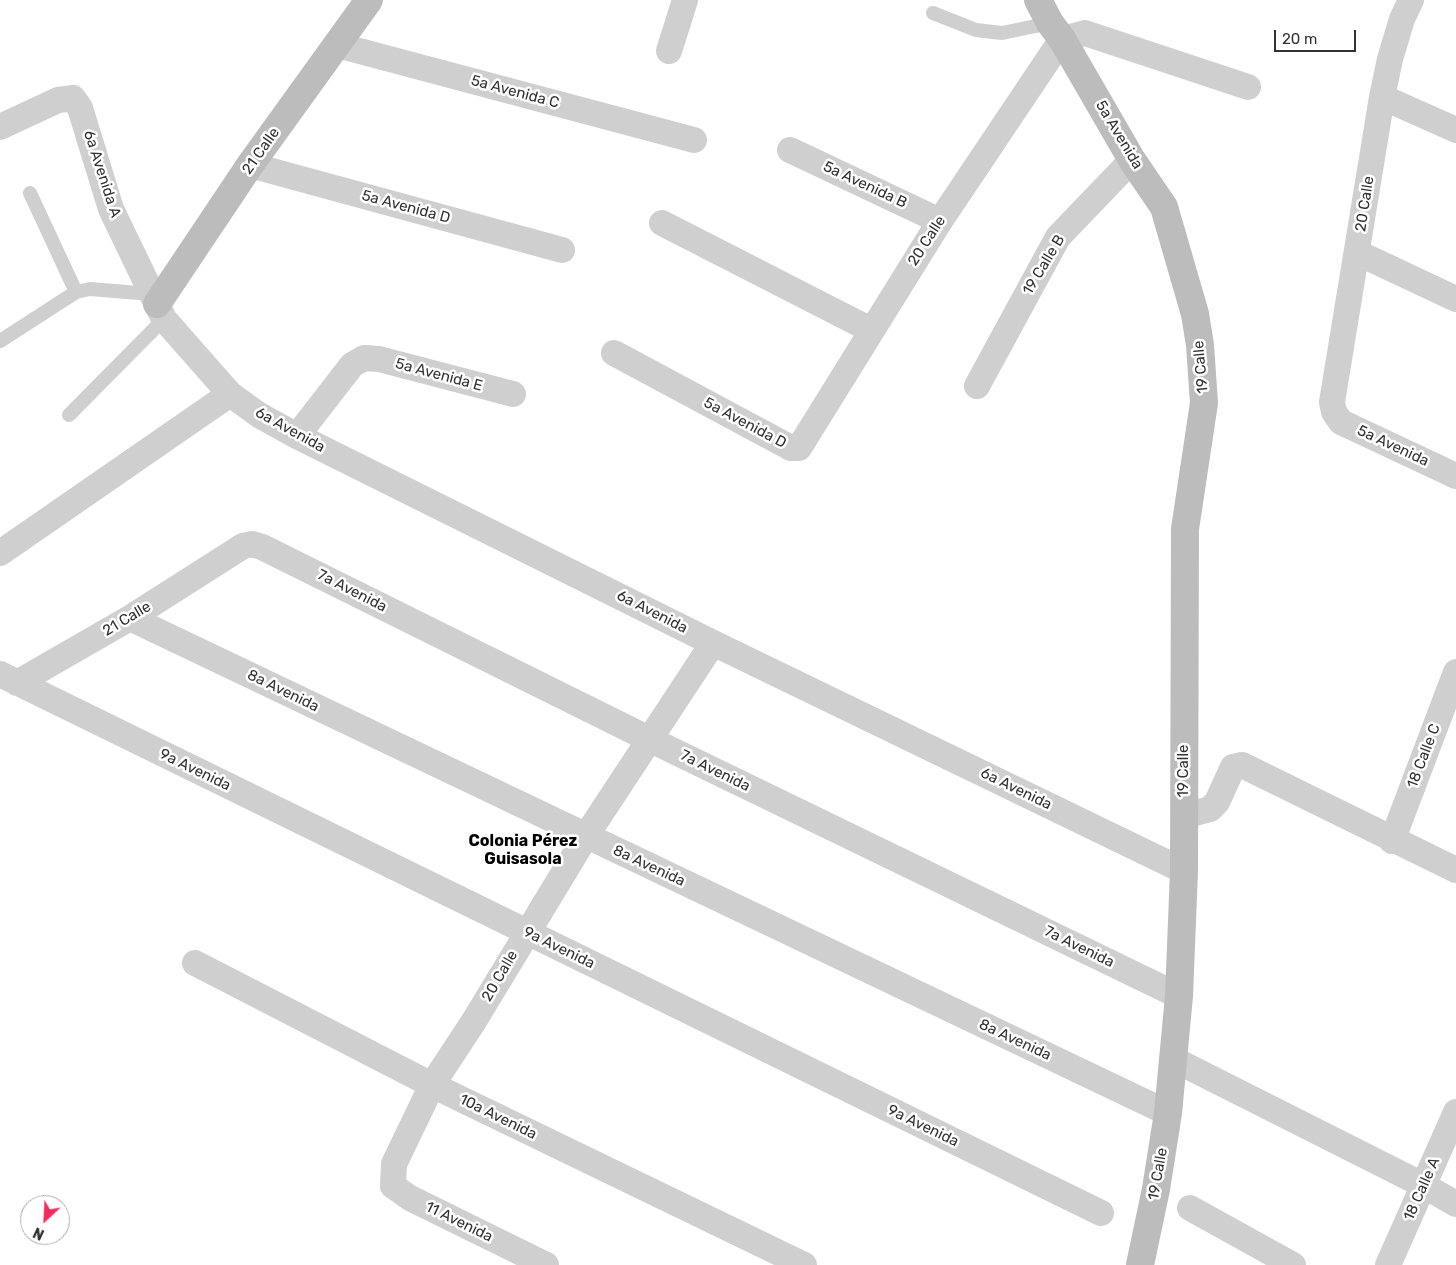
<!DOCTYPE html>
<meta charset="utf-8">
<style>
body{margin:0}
#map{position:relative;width:1456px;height:1265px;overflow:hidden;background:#fff;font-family:Rubik,sans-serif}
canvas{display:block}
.north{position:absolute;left:20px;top:1195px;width:50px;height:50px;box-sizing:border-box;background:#fff;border:1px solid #adadad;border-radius:50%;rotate:205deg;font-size:14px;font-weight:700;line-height:20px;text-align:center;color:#323232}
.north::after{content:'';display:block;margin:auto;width:18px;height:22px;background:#f02d5b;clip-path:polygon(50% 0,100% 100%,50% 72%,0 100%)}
.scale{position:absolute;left:1274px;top:30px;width:82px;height:22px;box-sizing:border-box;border:2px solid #323232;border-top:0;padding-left:6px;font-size:15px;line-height:18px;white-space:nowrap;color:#323232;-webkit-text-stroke:4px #fff;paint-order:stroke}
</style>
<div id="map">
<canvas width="1456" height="1265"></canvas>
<div class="north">N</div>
<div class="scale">20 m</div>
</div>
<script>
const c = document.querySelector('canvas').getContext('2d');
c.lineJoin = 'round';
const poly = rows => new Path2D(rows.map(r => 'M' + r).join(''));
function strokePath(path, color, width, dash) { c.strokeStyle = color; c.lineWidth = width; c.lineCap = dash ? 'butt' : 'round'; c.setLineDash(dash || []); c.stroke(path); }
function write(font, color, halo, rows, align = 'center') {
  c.font = font + ' Rubik,sans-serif'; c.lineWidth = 5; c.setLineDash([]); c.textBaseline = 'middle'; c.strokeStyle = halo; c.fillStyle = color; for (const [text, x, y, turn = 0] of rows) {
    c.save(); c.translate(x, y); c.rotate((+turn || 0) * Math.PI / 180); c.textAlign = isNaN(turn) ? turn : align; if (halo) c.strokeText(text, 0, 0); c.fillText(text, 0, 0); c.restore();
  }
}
const lane = poly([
 [933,13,976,30,1002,33,1050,23],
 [30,193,76,292],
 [0,341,76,292,90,289,151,294],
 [69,415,164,319]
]);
const street = poly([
 [1411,0,1402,19,1390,59,1382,97,1332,402,1334,412,1341,422,1456,476],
 [337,45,694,140],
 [669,51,685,0],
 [1382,97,1456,130],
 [0,127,58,100,73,98,80,108,111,209,164,319,230,394,259,415,297,436,713,643,1184,871],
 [790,150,940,221],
 [250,165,562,250],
 [662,223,871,330],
 [1358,253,1456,299],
 [614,353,791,448,799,448,940,221,1062,39,1085,33,1248,87],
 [977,386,1058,237,1132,160],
 [297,436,352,365,364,358,379,359,513,394],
 [0,553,230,394],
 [130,618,1168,1113],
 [0,674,1101,1213],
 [17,683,130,618,243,546,252,544,262,547,651,740,1179,996],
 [1184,816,1210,809,1217,802,1233,767,1242,765,1456,870],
 [1392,841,1456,672],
 [195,963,432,1085,804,1265],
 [1173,1059,1423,1185,1456,1204],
 [1190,1208,1293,1265],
 [546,1265,410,1198,393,1186,394,1164,432,1085,474,1021,586,836,713,643],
 [1388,1265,1456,1112]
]);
const secondary = poly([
 [1038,0,1050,23,1062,39,1132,160,1164,207,1195,314,1200,345,1204,403,1185,529,1184,871,1179,996,1168,1113,1156,1189,1140,1265],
 [157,304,250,165,369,0]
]);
const streetNames = [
 ["5a Avenida C",515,92,15],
 ["5a Avenida",1119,135,59],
 ["21 Calle",261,151,-55],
 ["6a Avenida A",102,174,72],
 ["5a Avenida B",865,185,25],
 ["20 Calle",1365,204,-81],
 ["5a Avenida D",406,207,15],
 ["20 Calle",927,241,-57],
 ["19 Calle B",1044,265,-59],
 ["19 Calle",1201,367,-95],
 ["5a Avenida E",439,375,15],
 ["5a Avenida D",745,423,28],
 ["6a Avenida",290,430,29],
 ["5a Avenida",1393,446,25],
 ["7a Avenida",352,591,27],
 ["6a Avenida",652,612,27],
 ["21 Calle",127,619,-31],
 ["8a Avenida",283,691,26],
 ["18 Calle C",1424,756,-69],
 ["9a Avenida",195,770,26],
 ["7a Avenida",715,771,26],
 ["19 Calle",1184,771,-90],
 ["6a Avenida",1016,789,26],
 ["8a Avenida",649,866,25],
 ["7a Avenida",1079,947,26],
 ["9a Avenida",559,948,26],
 ["20 Calle",500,976,-60],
 ["8a Avenida",1015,1040,25],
 ["10a Avenida",498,1117,26],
 ["9a Avenida",923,1126,26],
 ["19 Calle",1158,1174,-80],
 ["18 Calle A",1422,1189,-66],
 ["11 Avenida",459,1222,26]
];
const neighbourhoodNames = [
 ["Colonia Pérez",523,841],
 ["Guisasola",523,859]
];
strokePath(lane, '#cfcfcf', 14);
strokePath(street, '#cfcfcf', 26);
strokePath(secondary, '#bcbcbc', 28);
write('15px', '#323232', '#fff', streetNames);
write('bold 16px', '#000', '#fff', neighbourhoodNames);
</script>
